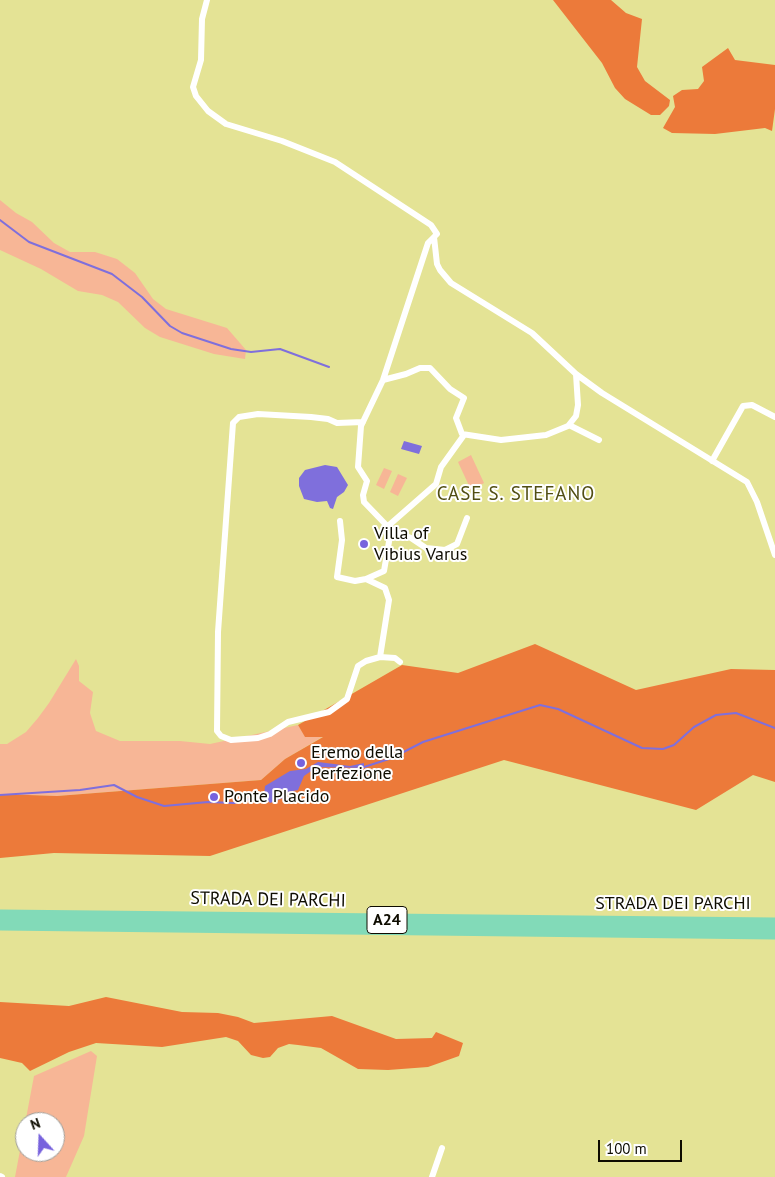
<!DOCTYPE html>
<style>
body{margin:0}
#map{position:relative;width:775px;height:1177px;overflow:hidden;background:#e4e395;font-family:"PT Sans",sans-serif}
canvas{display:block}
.north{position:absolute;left:15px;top:1112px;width:50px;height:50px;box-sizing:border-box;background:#fff;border:1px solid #9f9e99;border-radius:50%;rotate:340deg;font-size:14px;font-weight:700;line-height:20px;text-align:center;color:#0e0c00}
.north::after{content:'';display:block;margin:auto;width:18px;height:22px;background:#7762dd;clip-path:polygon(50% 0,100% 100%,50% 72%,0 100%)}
.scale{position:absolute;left:598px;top:1140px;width:84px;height:22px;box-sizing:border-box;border:2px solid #0e0c00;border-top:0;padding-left:6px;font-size:15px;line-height:18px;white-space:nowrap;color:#0e0c00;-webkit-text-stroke:4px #fff;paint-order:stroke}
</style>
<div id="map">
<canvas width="775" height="1177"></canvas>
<div class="north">N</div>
<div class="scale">100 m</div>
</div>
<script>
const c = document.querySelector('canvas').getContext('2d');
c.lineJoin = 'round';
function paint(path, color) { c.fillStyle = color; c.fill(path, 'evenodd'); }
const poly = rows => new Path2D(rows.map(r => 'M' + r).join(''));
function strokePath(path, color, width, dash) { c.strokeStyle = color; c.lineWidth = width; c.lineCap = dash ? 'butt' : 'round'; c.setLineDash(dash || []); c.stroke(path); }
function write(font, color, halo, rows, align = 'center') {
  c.font = font + ' "PT Sans",sans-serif'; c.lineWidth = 4; c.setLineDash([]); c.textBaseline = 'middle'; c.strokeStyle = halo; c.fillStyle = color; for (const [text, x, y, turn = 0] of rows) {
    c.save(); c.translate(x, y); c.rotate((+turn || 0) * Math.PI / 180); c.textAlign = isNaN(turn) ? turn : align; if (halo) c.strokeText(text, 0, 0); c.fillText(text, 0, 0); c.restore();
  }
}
const green = poly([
 [0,200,16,213,32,222,54,243,70,252,95,252,117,259,135,273,153,299,166,309,227,328,246,350,245,359,214,354,160,337,145,328,118,302,102,295,78,291,41,269,0,250],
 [471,455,484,483,471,490,458,462],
 [384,468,392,471,384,489,376,485],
 [398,474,407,478,398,496,390,492],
 [76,659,79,666,79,681,93,692,90,713,96,731,120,741,180,741,210,744,298,725,305,736,324,736,285,759,261,780,57,796,0,794,0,744,7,744,26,732,38,718,49,703],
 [91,1051,97,1056,84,1136,66,1177,15,1177,34,1076],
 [25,1122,55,1122,55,1152,25,1152]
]);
const forest = poly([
 [553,0,611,0,626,13,642,19,637,67,645,81,670,100,669,106,660,115,651,115,625,99,615,88,602,63],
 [728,48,735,60,775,65,775,109,772,131,765,128,715,134,672,133,663,128,675,107,673,96,682,90,698,89,704,81,702,67],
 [535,644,636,690,731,669,775,670,775,782,753,775,696,810,504,760,210,856,54,853,0,858,0,794,57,796,261,780,285,759,323,737,305,737,298,725,402,665,458,673],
 [106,997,182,1012,218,1013,238,1017,254,1023,332,1016,396,1039,432,1038,436,1032,463,1043,459,1056,428,1067,388,1070,358,1069,321,1048,298,1045,289,1044,278,1048,270,1057,263,1058,251,1055,238,1041,226,1037,162,1047,96,1043,69,1052,30,1071,22,1063,0,1058,0,1002,69,1006]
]);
const water = poly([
 [404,441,422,446,419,454,401,449],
 [325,465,337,467,348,485,344,492,337,497,333,509,330,508,327,501,317,502,304,499,299,486,299,478,305,470],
 [318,762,350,766,364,763,364,768,317,767,304,776,298,790,288,792,283,798,270,803,264,796,265,786,290,771,306,769]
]);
const stream = poly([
 [0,220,29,242,112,274,142,297,170,326,182,333,231,349,251,352,280,349,329,367],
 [361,768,392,758,423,742,540,705,558,709,642,748,663,749,674,745,694,727,716,715,736,713,775,728],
 [0,795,80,790,114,785,137,797,164,806,208,802,234,803,265,795]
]);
const minor = poly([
 [207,0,202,19,201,60,193,87,196,96,208,111,226,124,282,141,335,162,431,225,437,234,434,237,437,264,440,270,451,283,532,333,576,374,602,393,747,482,757,502,775,555],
 [383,380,406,374,420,368,430,368,450,389,464,398,456,418,462,434,501,440,546,435,568,426,576,416,578,405,576,374],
 [363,422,337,423,328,419,311,417,258,414,239,417,233,423,218,632,217,731,221,736,231,740,258,738,270,734,288,722,329,712,347,699,358,666,366,661,380,657],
 [569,425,599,440],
 [712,461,743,406,752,405,775,417],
 [340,521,342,540,337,577,355,581,366,579],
 [388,526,436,484,441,467,464,435],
 [391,530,411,538,426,548,445,550,457,544,467,518],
 [400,662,395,658,380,657,389,600,385,588,366,579,384,571,391,530,364,502,363,495,367,481,358,467,361,426,383,380,428,243,434,237],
 [0,1176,2,1177],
 [432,1177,442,1148]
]);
const motorway = poly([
 [0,915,775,923],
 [0,925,775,934]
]);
const markers = [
 [364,544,5,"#7762dd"],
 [301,763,5,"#7762dd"],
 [214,797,5,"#7762dd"]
];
const shields = [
 [387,920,40]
];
const shieldNames = [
 ["A24",387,920]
];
const poiNames = [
 ["Villa of",374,534],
 ["Vibius Varus",374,555],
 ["Eremo della",311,753],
 ["Perfezione",311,774],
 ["Ponte Placido",224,797]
];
const streetNames = [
 ["STRADA DEI PARCHI",268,900,1],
 ["STRADA DEI PARCHI",673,904]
];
const neighbourhoodNames = [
 ["CASE S. STEFANO",516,495]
];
paint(green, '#f7b696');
paint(forest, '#ec7a3a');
paint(water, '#7f6fdc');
strokePath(stream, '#7f6fdc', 2);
strokePath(minor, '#fff', 6);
strokePath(motorway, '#82dab8', 11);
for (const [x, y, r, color] of markers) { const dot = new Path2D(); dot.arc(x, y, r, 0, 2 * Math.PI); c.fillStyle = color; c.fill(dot); strokePath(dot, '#fff', 2); }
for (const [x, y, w] of shields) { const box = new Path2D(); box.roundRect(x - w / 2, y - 13.5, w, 27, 4); c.fillStyle = '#fff'; c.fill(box); strokePath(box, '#0e0c00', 1); }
write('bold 16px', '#0e0c00', null, shieldNames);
write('18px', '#0e0c00', '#fff', poiNames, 'left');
write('18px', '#0e0c00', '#fff', streetNames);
c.letterSpacing = '1px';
write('19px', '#514e12', '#fff', neighbourhoodNames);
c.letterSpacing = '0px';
</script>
